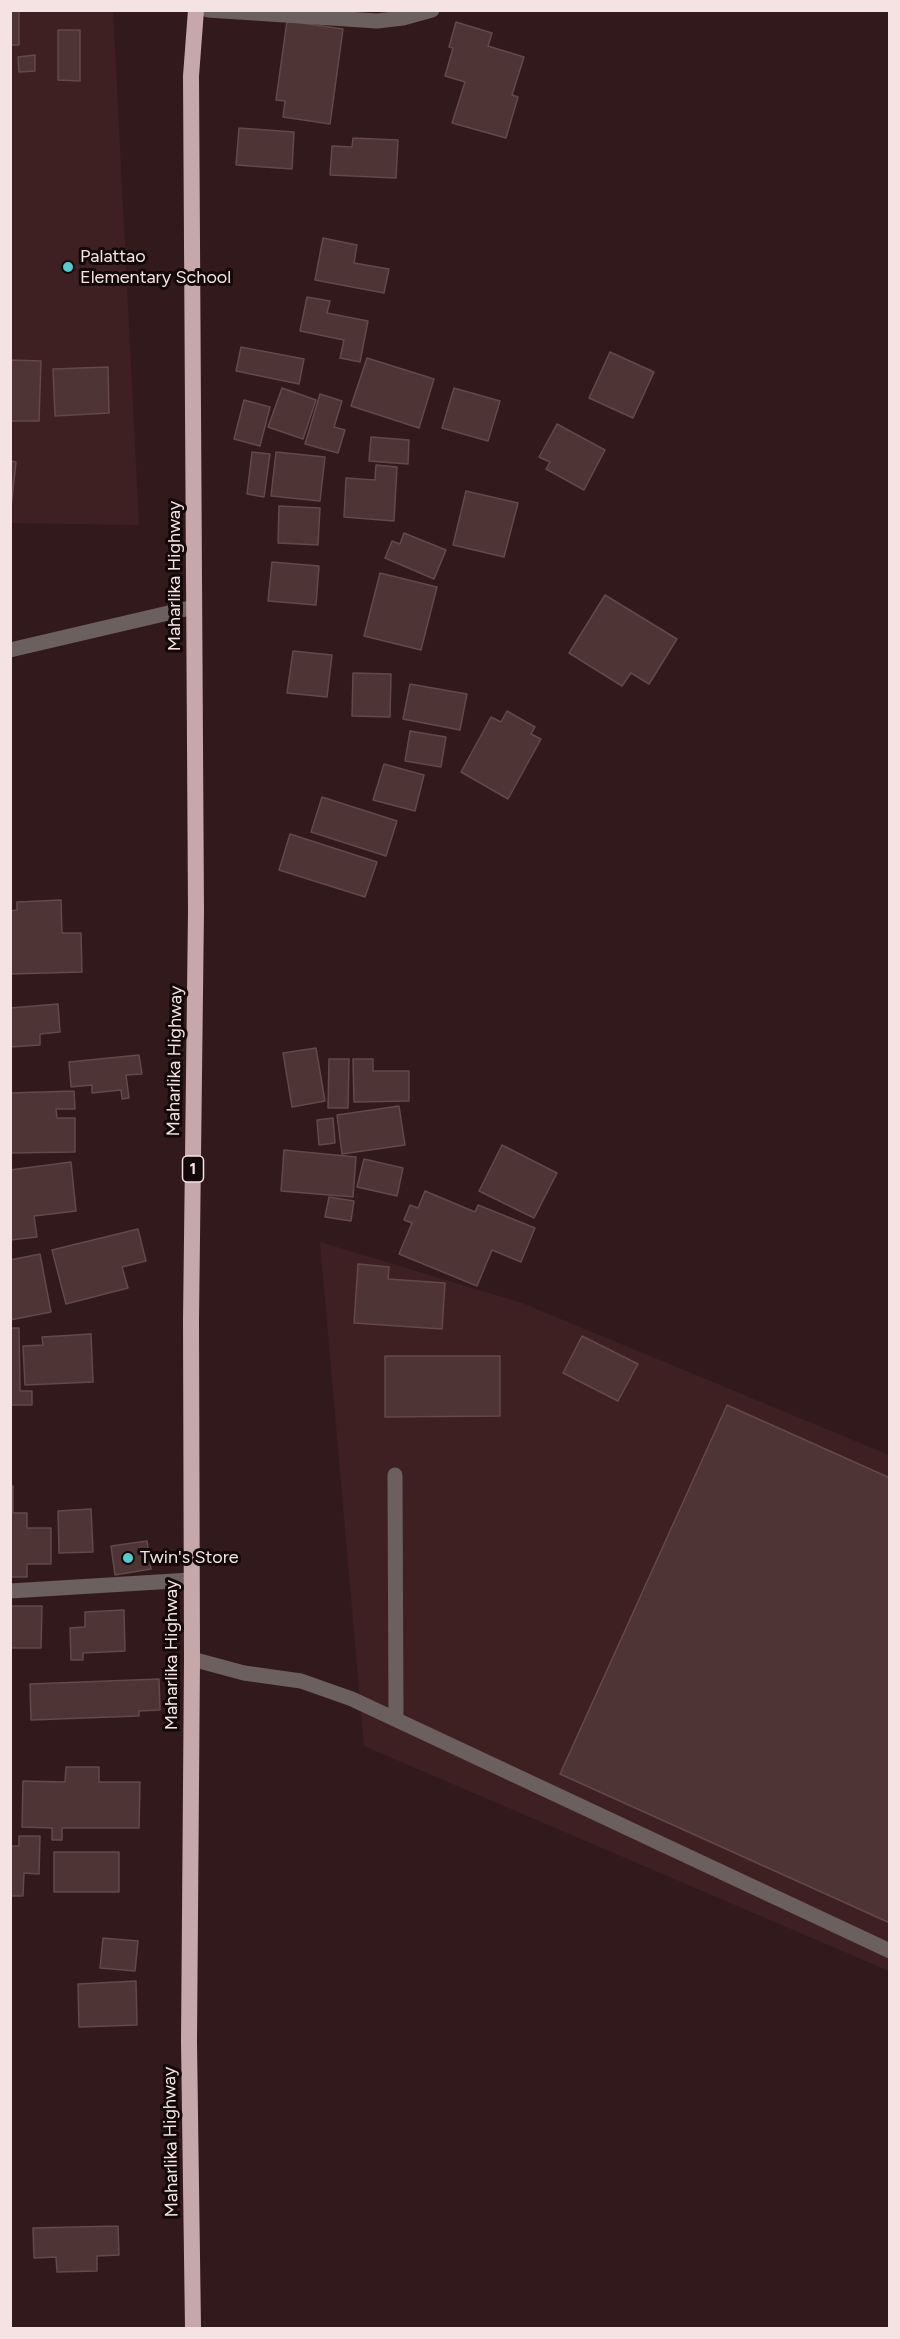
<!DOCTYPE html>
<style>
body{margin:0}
#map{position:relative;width:900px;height:2339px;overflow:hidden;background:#321a1c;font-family:Figtree,sans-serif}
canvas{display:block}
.frame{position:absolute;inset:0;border:12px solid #f5e3e4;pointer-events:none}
</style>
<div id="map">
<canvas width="900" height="2339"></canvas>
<div class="frame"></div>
</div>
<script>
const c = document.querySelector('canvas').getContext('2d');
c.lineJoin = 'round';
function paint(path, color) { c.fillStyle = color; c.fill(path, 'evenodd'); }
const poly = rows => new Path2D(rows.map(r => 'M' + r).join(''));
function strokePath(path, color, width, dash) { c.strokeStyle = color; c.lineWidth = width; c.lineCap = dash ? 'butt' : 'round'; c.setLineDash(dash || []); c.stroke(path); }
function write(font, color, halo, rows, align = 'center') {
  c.font = font + ' Figtree,sans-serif'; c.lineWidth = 6; c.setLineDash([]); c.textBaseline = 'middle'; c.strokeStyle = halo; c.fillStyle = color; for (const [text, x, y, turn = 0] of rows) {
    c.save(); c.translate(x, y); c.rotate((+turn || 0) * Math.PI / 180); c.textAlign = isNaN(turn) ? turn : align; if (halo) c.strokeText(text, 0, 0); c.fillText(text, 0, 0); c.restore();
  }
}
const built = poly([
 [11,11,113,11,139,525,11,523],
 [320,1242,522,1303,889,1455,889,1971,364,1746]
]);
const building = poly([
 [10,11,19,11,19,45,10,45,10,11],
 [287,21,343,29,330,124,283,117,285,101,276,100,287,21],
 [456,22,492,33,488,46,524,57,512,95,518,97,506,138,452,123,465,82,445,76,453,48,449,47,456,22],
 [58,30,80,30,80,81,58,80,58,30],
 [35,55,35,71,19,72,18,57,35,55],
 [239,128,294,132,292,169,236,165,239,128],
 [353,138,398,140,396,178,330,175,332,146,352,147,353,138],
 [323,238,357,245,354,263,389,269,384,293,315,280,323,238],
 [307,297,330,301,327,313,368,321,360,362,340,358,344,340,300,331,307,297],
 [241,347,304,359,299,384,236,371,241,347],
 [610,352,654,372,633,418,589,398,610,352],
 [367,358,434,379,419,428,351,406,367,358],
 [10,360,41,361,39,421,10,421,10,360],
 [108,367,109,413,55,416,53,369,108,367],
 [282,388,316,400,303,439,268,427,282,388],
 [454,388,500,401,488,441,442,428,454,388],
 [320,394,342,401,334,427,345,430,338,453,305,444,320,394],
 [244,400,270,407,260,446,234,439,244,400],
 [557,424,605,450,584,490,546,469,550,462,539,457,557,424],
 [371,437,409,440,408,464,369,461,371,437],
 [252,452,270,454,264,497,247,494,252,452],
 [276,452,325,457,320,501,271,496,276,452],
 [10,461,16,462,11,508,10,508,10,461],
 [376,465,397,467,394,521,344,517,346,478,375,480,376,465],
 [466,491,518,503,504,557,453,545,466,491],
 [279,506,320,508,318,545,278,543,279,506],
 [404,533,446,550,434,579,385,558,392,541,400,544,404,533],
 [272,562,319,566,316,605,268,601,272,562],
 [380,573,437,587,421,650,364,636,380,573],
 [605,595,677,639,649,684,631,673,622,686,569,653,605,595],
 [293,651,332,655,327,697,287,693,293,651],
 [353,673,391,674,390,717,352,716,353,673],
 [410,684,467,694,460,730,403,719,410,684],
 [507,711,535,727,531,734,541,739,508,799,461,772,491,717,501,722,507,711],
 [410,731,446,737,441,767,405,761,410,731],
 [384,764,424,775,415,811,373,800,384,764],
 [322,797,397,821,386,856,311,832,322,797],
 [290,834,377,862,365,897,279,870,290,834],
 [61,900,62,933,81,933,82,972,10,974,10,911,17,910,17,902,61,900],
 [58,1004,60,1032,40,1034,40,1045,10,1047,10,1008,58,1004],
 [316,1048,325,1101,292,1107,283,1053,316,1048],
 [139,1055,142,1074,126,1075,129,1098,122,1099,121,1090,92,1093,92,1085,71,1087,69,1062,139,1055],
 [329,1059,349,1059,348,1108,328,1108,329,1059],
 [353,1059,373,1059,373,1071,409,1071,409,1101,354,1102,353,1059],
 [74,1091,75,1109,56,1109,57,1118,75,1118,75,1152,10,1153,10,1093,74,1091],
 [399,1106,405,1145,342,1154,337,1115,399,1106],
 [333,1118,335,1143,319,1145,317,1120,333,1118],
 [502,1145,557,1173,534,1218,479,1191,502,1145],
 [284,1150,356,1157,353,1197,281,1191,284,1150],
 [364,1159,403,1168,397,1196,357,1187,364,1159],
 [71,1162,76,1211,34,1216,37,1237,10,1240,10,1170,71,1162],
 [425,1191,475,1212,478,1205,535,1228,521,1262,492,1250,477,1286,399,1254,412,1223,404,1220,410,1205,418,1208,425,1191],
 [329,1197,354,1201,351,1221,325,1217,329,1197],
 [138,1229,146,1261,122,1267,128,1288,66,1304,52,1250,138,1229],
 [40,1254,51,1312,10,1320,10,1260,40,1254],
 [358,1264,389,1267,388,1279,445,1283,442,1329,354,1323,358,1264],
 [10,1328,19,1328,20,1391,32,1391,32,1405,10,1405,10,1328],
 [91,1334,93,1382,25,1385,23,1346,43,1345,42,1337,91,1334],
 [582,1336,638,1364,618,1401,563,1373,582,1336],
 [385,1356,500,1356,500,1416,385,1417,385,1356],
 [727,1405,890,1478,890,1923,560,1774,727,1405],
 [10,1486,13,1486,13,1513,27,1513,27,1528,51,1528,51,1564,27,1564,27,1577,10,1577,10,1486],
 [91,1509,93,1552,59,1553,58,1511,91,1509],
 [147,1541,151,1569,115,1575,111,1546,147,1541],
 [10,1606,42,1606,41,1648,10,1648,10,1606],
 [124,1610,125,1651,83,1653,83,1660,71,1660,70,1628,85,1627,85,1612,124,1610],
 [159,1679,160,1710,139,1711,139,1716,31,1720,30,1684,159,1679],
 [66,1767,99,1767,99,1782,140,1782,139,1828,62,1828,62,1840,52,1840,52,1828,22,1827,23,1781,65,1782,66,1767],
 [19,1836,40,1836,39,1874,24,1873,23,1896,10,1896,10,1846,19,1846,19,1836],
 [54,1852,119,1852,119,1892,54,1892,54,1852],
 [103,1938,138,1941,135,1971,100,1968,103,1938],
 [136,1981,137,2025,79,2027,78,1984,136,1981],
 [118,2226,119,2255,97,2256,97,2271,57,2272,56,2257,34,2258,33,2228,118,2226]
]);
const service = poly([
 [395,1475,396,1719],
 [192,1659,244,1673,301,1681,352,1699,890,1951]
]);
const minor = poly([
 [208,10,377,21,403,18,432,10],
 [10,650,194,607],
 [10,1591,191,1580]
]);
const trunk = poly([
 [193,2328,189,2042,192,1659,191,1320,196,911,191,76,196,10]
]);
const markers = [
 [68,267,6,"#52cdce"],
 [128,1558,6,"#52cdce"]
];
const shields = [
 [193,1169,21]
];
const shieldNames = [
 ["1",193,1169]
];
const poiNames = [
 ["Palattao",80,257],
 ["Elementary School",80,278],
 ["Twin's Store",140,1558]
];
const streetNames = [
 ["Maharlika Highway",175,576,-90],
 ["Maharlika Highway",175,1061,-89],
 ["Maharlika Highway",172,1655,-90],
 ["Maharlika Highway",171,2142,-91]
];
paint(built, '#3f2022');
paint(building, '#4f3436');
strokePath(building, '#64484a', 1.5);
strokePath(service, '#6c5f60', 15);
strokePath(minor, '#6c5f60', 15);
strokePath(trunk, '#c6a8aa', 16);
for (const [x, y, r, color] of markers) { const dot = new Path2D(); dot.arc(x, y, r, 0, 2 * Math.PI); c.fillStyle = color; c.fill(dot); strokePath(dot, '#130809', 2); }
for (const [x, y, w] of shields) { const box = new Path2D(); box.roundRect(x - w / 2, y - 13, w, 26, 4.5); c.fillStyle = '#130809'; c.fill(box); strokePath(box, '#f5e3e4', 1.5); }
write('bold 16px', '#f5e3e4', null, shieldNames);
write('18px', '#f5e3e4', '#130809', poiNames, 'left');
write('18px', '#f5e3e4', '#130809', streetNames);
</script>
